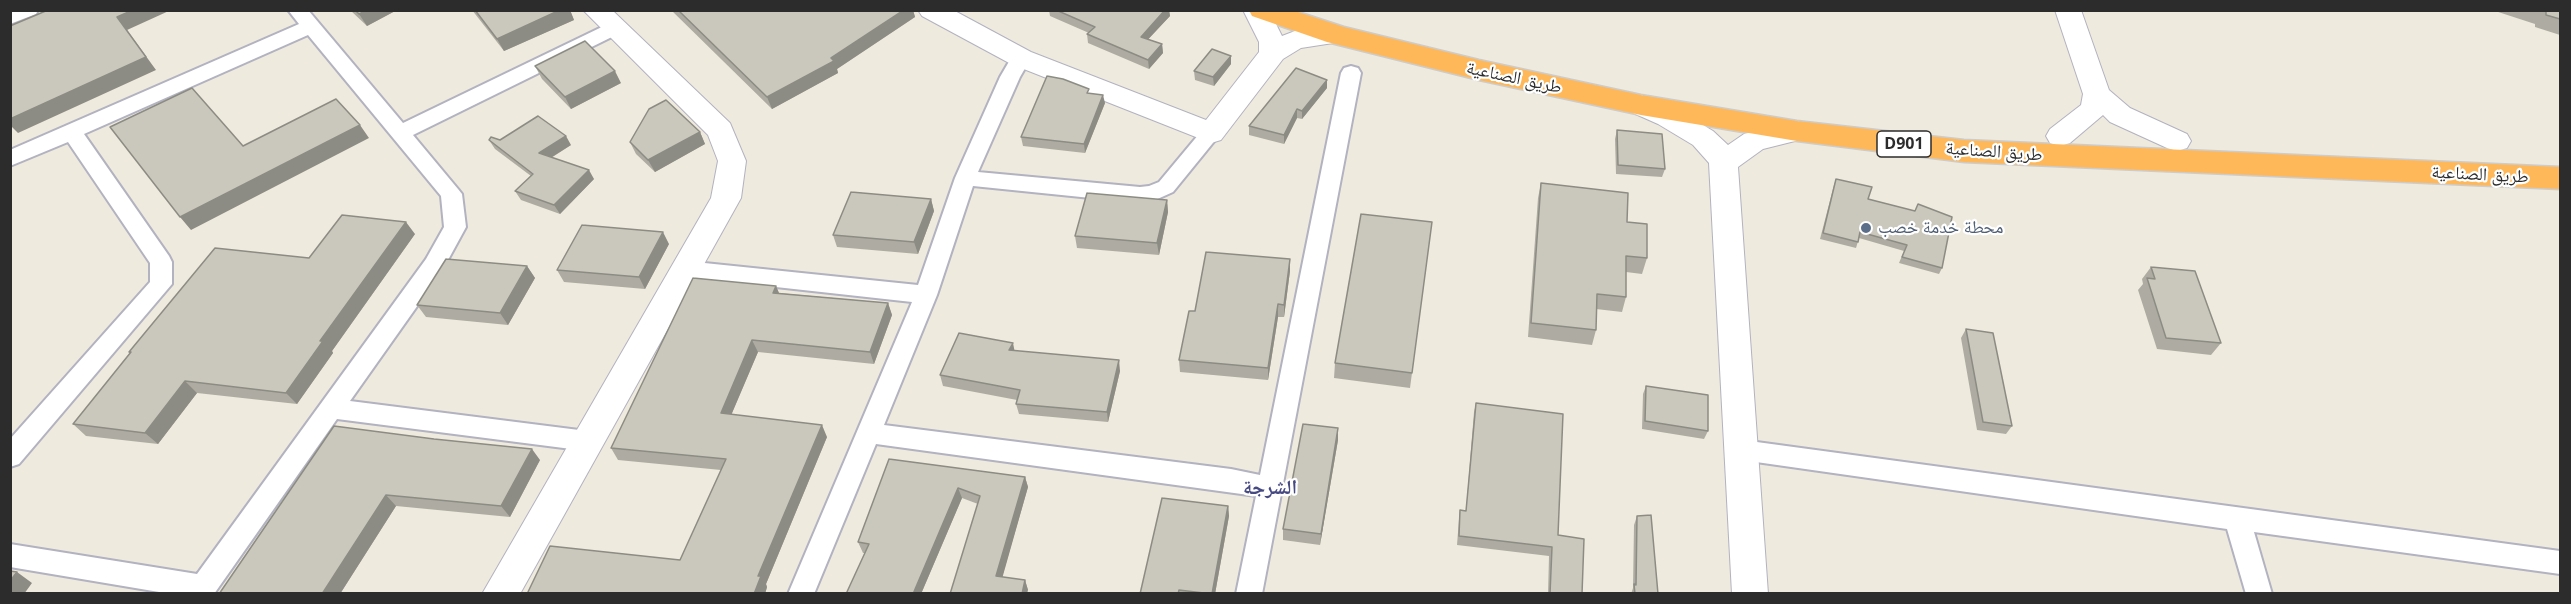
<!DOCTYPE html>
<meta charset="utf-8">
<style>
body{margin:0}
#map{position:relative;width:2571px;height:604px;overflow:hidden;background:#efeade;font-family:"Open Sans",sans-serif}
canvas{display:block}
.frame{position:absolute;inset:0;border:12px solid #2c2c2c;pointer-events:none}
</style>
<div id="map">
<canvas width="2571" height="604"></canvas>
<div class="frame"></div>
</div>
<script>
const c = document.querySelector('canvas').getContext('2d');
c.lineJoin = 'round';
const poly = rows => new Path2D(rows.map(r => 'M' + r).join(''));
function strokePath(path, color, width, dash) { c.strokeStyle = color; c.lineWidth = width; c.lineCap = dash ? 'butt' : 'round'; c.setLineDash(dash || []); c.stroke(path); }
function paint(path, color) { c.fillStyle = color; c.fill(path, 'evenodd'); }
function write(font, color, halo, rows, align = 'center') {
  c.font = font + ' "Open Sans","Noto Naskh Arabic",sans-serif'; c.lineWidth = 4.5; c.setLineDash([]); c.textBaseline = 'middle'; c.strokeStyle = halo; c.fillStyle = color; for (const [text, x, y, turn = 0] of rows) {
    c.save(); c.translate(x, y); c.rotate((+turn || 0) * Math.PI / 180); c.textAlign = isNaN(turn) ? turn : align; if (halo) c.strokeText(text, 0, 0); c.fillText(text, 0, 0); c.restore();
  }
}
const street = poly([
 [38,10,36,14,10,24,10,11,38,10],
 [288,10,308,10,403,123,608,24,615,22,622,24,624,28,622,32,413,135,458,189,462,194,466,227,442,271,350,401,587,431,596,434,599,441,596,448,587,451,337,419,214,594,171,594,10,567,10,544,197,574,426,259,444,227,441,196,308,35,84,134,169,256,172,262,172,284,19,464,10,467,10,439,150,282,150,263,68,142,10,166,10,150,299,24,288,10],
 [1021,52,1028,53,1031,58,1020,77,978,172,1140,187,1149,186,1159,182,1204,128,1211,126,1218,128,1221,133,1173,192,1153,201,1140,203,973,186,937,295,884,425,1231,469,1260,475,1341,73,1344,68,1351,66,1358,68,1361,73,1262,594,1236,594,1256,496,876,444,814,594,788,594,912,302,685,277,677,275,674,269,677,263,685,261,918,285,955,178,1000,77,1014,53,1021,52],
 [1742,440,2560,551,2560,574,2254,532,2272,594,2246,594,2227,529,1742,460,1733,457,1730,450,1733,443,1742,440]
]);
const secondary = poly([
 [583,10,612,10,730,123,746,161,741,198,520,594,482,594,711,198,718,161,708,135,583,10],
 [918,10,953,10,1031,52,1206,120,1259,52,1259,42,1243,10,1269,10,1282,36,1295,31,1337,26,1346,29,1350,35,1346,41,1301,48,1283,59,1221,140,1211,143,1011,64,922,16,918,10],
 [2055,10,2081,10,2109,90,2130,108,2187,134,2191,141,2187,148,2177,151,2167,148,2110,122,2103,115,2070,143,2060,146,2050,143,2046,136,2050,129,2081,105,2083,94,2055,10],
 [1641,95,1678,110,1713,131,1728,145,1744,134,1797,121,1807,124,1811,131,1807,138,1763,149,1738,167,1768,594,1732,594,1709,163,1693,145,1658,124,1631,112,1627,105,1631,98,1641,95]
]);
const highway = poly([
 [1249,10,1292,10,1344,27,1479,60,1641,95,1797,121,1964,140,2560,167,2560,189,1964,162,1797,141,1641,115,1479,80,1327,42,1252,16,1249,10]
]);
const wall = poly([
 [350,10,397,10,367,26],
 [472,10,570,10,574,20,504,51],
 [671,10,913,10,915,17,837,69,838,73,772,109],
 [1049,10,1169,10,1170,16,1148,39,1162,44,1163,53,1149,69,1088,43,1087,34,1089,33,1050,16],
 [2492,10,2560,10,2560,35,2535,27,2535,24],
 [1231,56,1231,64,1214,86,1195,80,1194,71],
 [535,66,621,83,571,109,542,79],
 [1327,80,1327,88,1302,119,1297,118,1284,144,1249,135,1249,126],
 [1089,93,1105,103,1085,153,1023,146,1021,137],
 [1617,130,1665,169,1662,177,1616,174,1615,139],
 [700,132,705,144,655,172,636,154,630,142],
 [489,140,500,140,571,145,551,158,594,179,560,214,521,200,515,191,531,176,495,149],
 [1836,179,1868,199,1942,268,1939,274,1899,263,1904,251,1859,238,1856,248,1820,239,1834,185],
 [1541,183,1627,222,1647,258,1642,274,1626,272,1626,297,1622,312,1596,309,1596,330,1592,345,1528,337,1538,198],
 [931,199,934,211,918,254,837,247,833,235],
 [1167,200,1168,212,1159,255,1077,248,1075,236],
 [1432,222,1410,388,1334,378,1335,363],
 [415,234,332,351,333,353,297,404,197,393,158,444,86,436,73,424,130,353,129,352,309,258],
 [669,244,645,289,564,282,557,270],
 [527,266,535,278,508,325,426,317,417,305],
 [2151,267,2221,343,2211,355,2157,349,2138,290,2143,284,2142,279],
 [1290,271,1284,317,1278,317,1268,380,1180,372,1179,360,1195,311],
 [776,286,779,293,888,303,892,315,874,364,758,352,731,415,827,437,766,584,767,587,765,594,527,594,680,560,721,470,618,460,611,448],
 [1966,329,2012,426,2006,434,1977,430,1961,338],
 [1015,351,1120,371,1108,422,1019,414,1016,404,1017,400,943,386,940,375],
 [1646,386,1708,431,1704,439,1642,429,1643,394],
 [1476,403,1558,535,1582,594,1548,594,1549,556,1457,545,1459,519,1460,510,1466,511,1474,412],
 [334,426,540,460,510,517,396,506,340,594],
 [1338,428,1338,440,1320,545,1283,540,1283,529],
 [889,459,1025,477,1028,487,1002,577,1025,580,1028,590,950,594,978,504,962,498,921,594,846,594,865,553,863,553,858,542],
 [1228,506,1229,516,1215,594,1140,594],
 [1637,516,1658,594,1631,594,1633,588,1634,525]
]);
const shadedWall = poly([
 [133,10,171,10,127,30,156,70,18,133,10,125,10,119,117,17],
 [367,10,397,10,367,26,359,14],
 [560,10,570,10,574,20,504,51,497,39],
 [904,10,913,10,915,17,837,69,838,73,772,109,767,97,831,58],
 [1165,10,1169,10,1170,16,1142,46,1141,37],
 [1162,44,1163,53,1149,69,1148,60],
 [1231,56,1231,64,1214,86,1213,77],
 [615,71,621,83,571,109,565,97],
 [1327,80,1327,88,1302,119,1302,111],
 [1103,95,1105,103,1085,153,1084,144],
 [1297,109,1297,118,1284,144,1284,135],
 [360,125,369,138,191,230,180,217],
 [700,132,705,144,655,172,648,160],
 [566,136,571,145,544,162,539,153],
 [589,170,594,179,560,214,554,205],
 [931,199,934,211,918,254,914,242],
 [1167,200,1168,212,1159,255,1157,243],
 [406,222,415,234,332,351,333,353,297,404,286,393,320,341],
 [663,232,669,244,645,289,639,277],
 [1290,259,1290,271,1284,317,1284,305],
 [527,266,535,278,508,325,500,313],
 [776,286,781,298,773,293],
 [888,303,892,315,874,364,870,352],
 [1278,304,1278,317,1268,380,1268,368],
 [752,340,758,352,727,425,721,413],
 [1013,343,1015,353,1009,350],
 [1119,360,1120,371,1108,422,1107,412],
 [185,381,197,393,158,444,145,433],
 [822,425,827,437,766,584,767,587,765,594,754,594,758,576],
 [1338,428,1338,440,1320,545,1321,534],
 [532,449,540,460,510,517,501,506],
 [1025,477,1028,487,1000,586,996,576],
 [958,488,962,498,921,594,913,594],
 [386,495,396,506,340,594,322,594],
 [1228,506,1229,516,1215,594,1212,594],
 [17,572,32,583,24,594,10,594,10,581],
 [1025,580,1028,590,1027,594,1022,594]
]);
const building = poly([
 [48,10,133,10,117,17,146,57,10,119,10,26,48,10],
 [355,10,367,10,359,14,355,10],
 [475,10,560,10,497,39,475,10],
 [678,10,904,10,831,58,834,61,767,97,678,10],
 [1056,10,1165,10,1141,37,1162,44,1148,60,1087,34,1095,27,1056,10],
 [2544,10,2560,10,2560,19,2546,15,2546,11,2544,10],
 [585,41,615,71,565,97,535,66,585,41],
 [1212,49,1231,56,1213,77,1194,71,1212,49],
 [1296,68,1327,80,1302,111,1297,109,1284,135,1249,126,1296,68],
 [1047,76,1063,79,1089,89,1087,93,1103,95,1084,144,1021,137,1047,76],
 [192,88,243,146,336,99,360,125,180,217,110,127,192,88],
 [666,100,700,132,648,160,630,142,649,109,666,100],
 [538,116,566,136,539,153,589,170,554,205,515,191,533,174,489,140,491,137,500,140,538,116],
 [1617,130,1662,134,1665,169,1618,165,1617,130],
 [1836,179,1872,187,1868,199,1915,211,1918,204,1952,217,1942,268,1902,257,1907,245,1860,232,1858,242,1823,233,1836,179],
 [1541,183,1628,193,1627,222,1647,224,1647,258,1626,256,1626,297,1597,294,1596,330,1531,323,1541,183],
 [851,192,931,199,914,242,833,235,851,192],
 [1087,193,1167,200,1157,243,1075,236,1087,193],
 [1361,214,1432,222,1412,373,1335,363,1361,214],
 [342,215,406,222,320,341,323,341,286,393,185,381,145,433,73,424,131,352,129,352,215,248,309,258,342,215],
 [582,225,663,232,639,277,557,270,582,225],
 [1206,252,1290,259,1284,305,1278,304,1268,368,1179,360,1189,311,1195,311,1206,252],
 [446,259,527,266,500,313,417,305,446,259],
 [2151,267,2195,271,2221,343,2166,338,2147,278,2155,279,2151,267],
 [693,278,776,286,773,293,888,303,870,352,752,340,721,413,822,425,758,576,761,576,754,594,527,594,550,546,680,560,726,459,611,448,693,278],
 [1966,329,1993,333,2012,426,1983,422,1966,329],
 [959,333,1013,343,1009,350,1119,360,1107,412,1016,404,1020,390,940,375,959,333],
 [1646,386,1708,395,1708,431,1645,421,1646,386],
 [1476,403,1563,414,1558,535,1584,539,1582,594,1550,594,1552,547,1459,536,1460,510,1466,511,1476,403],
 [1303,424,1338,428,1321,534,1283,529,1303,424],
 [334,426,434,439,532,449,501,506,386,495,322,594,219,594,334,426],
 [889,459,1025,477,996,576,1025,580,1022,594,950,594,980,496,958,488,913,594,846,594,869,544,858,542,889,459],
 [1162,498,1228,506,1212,594,1179,590,1178,594,1140,594,1162,498],
 [1651,515,1658,594,1635,594,1634,584,1636,585,1637,516,1651,515],
 [10,571,17,572,10,581,10,571]
]);
const markers = [
 [1866,228,6,"#5c6f8a"]
];
const shields = [
 [1904,144,54]
];
const shieldNames = [
 ["D901",1904,144]
];
const streetNames = [
 ["طريق الصناعية",1514,78,12],
 ["طريق الصناعية",1994,152,4],
 ["طريق الصناعية",2480,175,3]
];
const serviceNames = [
 ["محطة خدمة خصب",1878,228]
];
const neighbourhoodNames = [
 ["الشرجة",1270,488]
];
strokePath(street, '#b2b2c1', 4);
strokePath(secondary, '#b2b2c1', 2);
strokePath(highway, '#ccc', 3);
paint(street, '#fff');
paint(secondary, '#fff');
paint(highway, '#ffb859');
paint(wall, '#aeaca2');
paint(shadedWall, '#8d8c84');
paint(building, '#cac8bc');
strokePath(building, '#8d8c84', 1.5);
for (const [x, y, r, color] of markers) { const dot = new Path2D(); dot.arc(x, y, r, 0, 2 * Math.PI); c.fillStyle = color; c.fill(dot); strokePath(dot, '#fff', 2); }
for (const [x, y, w] of shields) { const box = new Path2D(); box.roundRect(x - w / 2, y - 13, w, 26, 4.5); c.fillStyle = '#fff'; c.fill(box); strokePath(box, '#2c2c2c', 1.5); }
write('bold 16px', '#2c2c2c', null, shieldNames);
write('18px', '#2c2c2c', '#fff', streetNames);
write('18px', '#4e5e75', '#fff', serviceNames, 'left');
write('bold 20px', '#474a82', '#fff', neighbourhoodNames);
</script>
